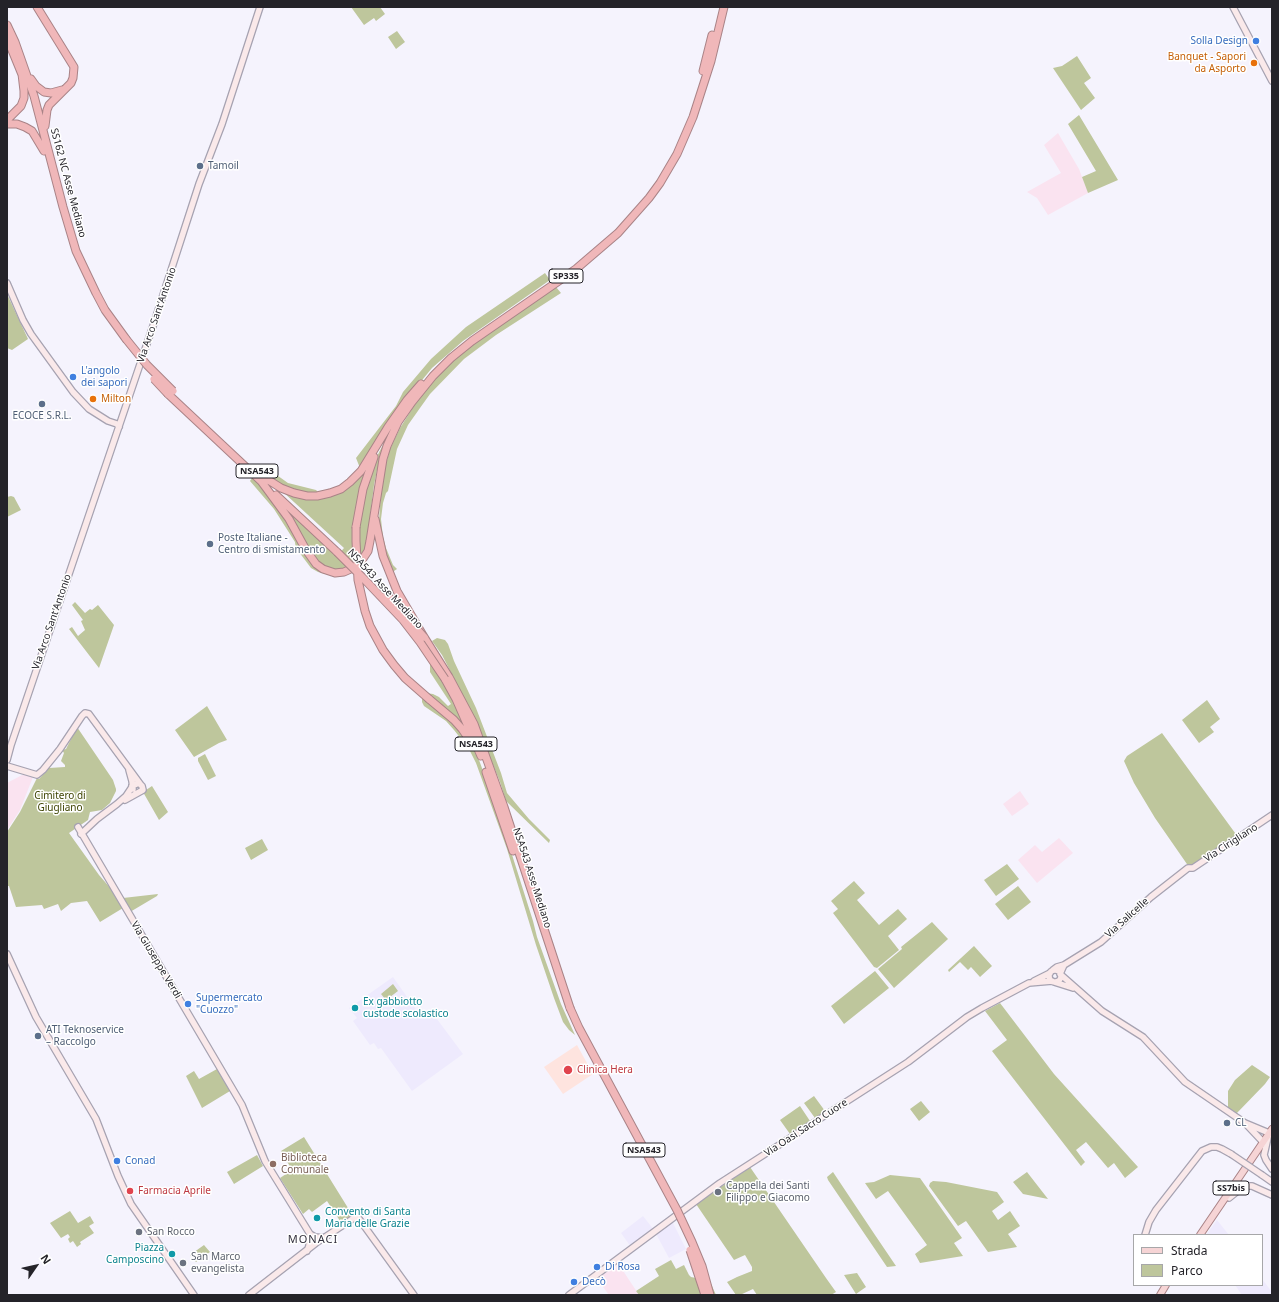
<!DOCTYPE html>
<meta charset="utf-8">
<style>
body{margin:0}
#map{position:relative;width:1279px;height:1302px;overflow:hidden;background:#f5f3fd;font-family:"Noto Sans",sans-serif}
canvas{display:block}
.frame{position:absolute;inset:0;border:8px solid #242329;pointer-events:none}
.legend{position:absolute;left:1133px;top:1234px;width:130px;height:52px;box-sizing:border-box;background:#fff;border:1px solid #a7a7a9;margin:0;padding:5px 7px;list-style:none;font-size:12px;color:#242329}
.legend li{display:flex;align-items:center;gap:8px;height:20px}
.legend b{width:20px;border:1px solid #a7a7a9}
.north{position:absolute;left:16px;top:1246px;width:40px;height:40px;-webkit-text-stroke:3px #fff;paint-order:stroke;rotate:56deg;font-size:11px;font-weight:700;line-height:16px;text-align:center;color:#242329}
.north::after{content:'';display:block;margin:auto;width:14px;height:18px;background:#242329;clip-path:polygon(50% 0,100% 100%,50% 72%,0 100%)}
</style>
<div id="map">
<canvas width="1279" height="1302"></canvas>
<div class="frame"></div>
<ul class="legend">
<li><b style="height:5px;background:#f6d4d5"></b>Strada</li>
<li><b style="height:11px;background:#bec69c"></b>Parco</li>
</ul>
<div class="north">N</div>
</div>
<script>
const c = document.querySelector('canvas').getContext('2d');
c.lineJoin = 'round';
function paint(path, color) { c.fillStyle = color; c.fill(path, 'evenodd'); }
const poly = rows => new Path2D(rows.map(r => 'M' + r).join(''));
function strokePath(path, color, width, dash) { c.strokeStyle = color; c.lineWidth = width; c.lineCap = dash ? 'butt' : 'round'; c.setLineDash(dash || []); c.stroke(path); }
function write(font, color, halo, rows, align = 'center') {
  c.font = font + ' "Noto Sans",sans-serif'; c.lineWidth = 3; c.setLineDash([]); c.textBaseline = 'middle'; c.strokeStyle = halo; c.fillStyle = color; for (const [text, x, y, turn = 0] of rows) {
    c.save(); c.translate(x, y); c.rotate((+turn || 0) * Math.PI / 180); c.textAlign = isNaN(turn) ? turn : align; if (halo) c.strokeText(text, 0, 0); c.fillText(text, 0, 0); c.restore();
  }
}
const built = poly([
 [393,977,422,1018,431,1011,463,1054,412,1091,381,1048,378,1049,374,1043,370,1045,353,1021,357,1018,349,1008],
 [643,1216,654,1230,631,1247,621,1233],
 [671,1219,686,1249,669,1258,655,1232],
 [1217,1220,1229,1235,1206,1235],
 [1262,1279,1272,1292,1272,1295,1242,1295,1235,1285,1262,1285]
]);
const industrial = poly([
 [1058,133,1079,169,1088,193,1048,215,1037,198,1027,192,1061,173,1044,145],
 [24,774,33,777,20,810,7,830,7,783],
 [1020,791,1029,804,1012,816,1003,804],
 [1059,838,1073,853,1037,883,1018,860,1035,845,1042,852],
 [616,1260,639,1295,609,1295,595,1276]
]);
const medical = poly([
 [577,1045,593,1074,563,1094,544,1067]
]);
const green = poly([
 [351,7,380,7,385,14,376,21,374,18,364,25],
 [397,31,405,42,396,49,388,37],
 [1077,56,1091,78,1084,83,1095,98,1081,110,1053,68,1062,66],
 [1079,115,1118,180,1088,193,1082,177,1096,171,1068,124],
 [545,273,550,280,463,341,432,368,414,390,362,466,373,464,388,435,403,413,383,453,377,470,374,485,367,541,366,550,362,556,349,568,335,570,330,569,316,561,282,505,337,556,344,548,282,491,308,494,285,487,270,478,261,470,264,466,288,483,316,490,319,493,340,487,346,482,360,468,356,458,396,406,403,392,431,359,466,327],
 [556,287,561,293,496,335,464,359,430,394,420,408,408,425,397,449,388,491,386,493,383,503,381,519,383,537,386,548,393,565,397,569,391,573,383,545,379,520,381,492,384,471,390,449,400,428,419,398,443,370,458,357,477,341],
 [7,294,28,339,12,350,7,348],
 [252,478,261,486,322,570,351,571,353,572,338,576,329,575,318,572,311,568,299,552,296,550,295,542,274,509,250,481],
 [11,496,14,497,21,510,7,517,7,497],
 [75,602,85,613,90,609,92,610,98,605,114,625,99,668,69,629,72,627,78,636,85,630,81,621,83,620,72,605],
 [437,638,445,640,448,644,454,661,476,708,501,773,507,793,529,819,550,840,549,843,506,801,500,782,472,713,442,655,432,641],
 [432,663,435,666,474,742,426,693,433,694,439,697,448,706,451,704,430,672,430,665],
 [422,696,454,722,467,738,479,760,501,820,533,921,537,937,561,1004,575,1035,569,1030,563,1022,554,998,536,945,507,849,476,763,469,749,454,730,446,721,424,706,422,702],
 [1207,700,1220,719,1210,727,1214,732,1199,743,1182,720],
 [207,706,227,740,219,743,194,757,175,730],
 [77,727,113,780,116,789,116,791,110,803,102,810,90,812,88,820,69,833,99,875,112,890,123,908,100,922,87,901,71,903,61,911,58,904,44,909,42,905,16,907,9,886,7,886,7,832,20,812,37,778,39,779,49,768,65,767,65,765,61,761,64,753,62,750,66,749],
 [1162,733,1238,837,1193,867,1189,867,1155,818,1134,783,1124,761,1127,756],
 [205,754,216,776,208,780,198,761,198,758],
 [152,786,168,812,159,820,143,792],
 [262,839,268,850,251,860,245,848],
 [1007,864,1019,879,996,896,984,880],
 [854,881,865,893,857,900,879,925,898,909,907,919,888,936,899,950,877,968,874,967,833,913,838,909,831,901],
 [1018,886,1031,902,1008,920,995,904],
 [158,894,157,896,130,912,123,898],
 [932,922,948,939,894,988,878,969,902,949,901,947],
 [974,946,992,966,980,977,971,967,968,970,960,962,949,972,948,970],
 [875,971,889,988,844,1024,831,1006],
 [393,984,398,991,386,1000,381,994],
 [1000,1003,1054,1074,1138,1167,1125,1178,1114,1163,1108,1168,1086,1142,1076,1150,1085,1162,1081,1166,992,1051,1007,1040,985,1011],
 [1252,1065,1270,1077,1265,1084,1236,1114,1228,1108,1228,1091,1235,1080],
 [217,1069,230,1091,202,1108,186,1076,194,1071,199,1079],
 [814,1096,825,1111,815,1118,804,1103],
 [921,1101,930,1112,919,1121,910,1109],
 [800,1106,810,1121,790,1134,780,1120],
 [304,1137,353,1216,342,1224,327,1201,312,1212,309,1209,303,1214,280,1178,292,1170,281,1151],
 [257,1155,263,1166,234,1184,227,1172],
 [750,1167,826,1278,836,1292,831,1295,757,1295,753,1289,740,1295,736,1295,727,1282,737,1277,752,1271,752,1267,745,1255,734,1260,696,1204],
 [833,1172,875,1235,896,1266,887,1267,828,1180,827,1177],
 [1027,1172,1048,1199,1023,1194,1013,1182],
 [890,1175,920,1178,962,1238,954,1243,963,1256,920,1263,915,1254,927,1245,888,1191,876,1199,865,1183,874,1182],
 [933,1181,946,1182,997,1192,1004,1202,992,1211,998,1220,1010,1211,1020,1226,1008,1234,1017,1247,988,1252,966,1221,958,1226,929,1186,930,1183],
 [70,1211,78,1223,90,1216,94,1223,89,1226,94,1233,80,1242,81,1244,77,1247,73,1241,70,1243,68,1239,70,1237,68,1234,61,1238,50,1223],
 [204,1245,210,1252,196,1262,190,1255],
 [671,1260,676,1269,684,1265,689,1275,691,1277,696,1278,708,1277,716,1295,639,1295,636,1291,659,1276,655,1269],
 [857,1273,866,1287,856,1294,844,1275]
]);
const secondary = poly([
 [1233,7,1272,81],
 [7,283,23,320,31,334,73,392,89,409,108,421,117,424,119,427],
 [7,760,11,745,154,323,199,184,222,124,260,7],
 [7,766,37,775,43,770,60,749,82,716,85,713,89,714,141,785],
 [129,770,132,781,133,789],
 [125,800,143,790,142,786,139,783,132,786],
 [78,827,242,1105,265,1161,310,1234,315,1237,325,1238],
 [81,834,97,819,117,804,126,796,132,787],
 [7,954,36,1017,96,1119,118,1176,131,1204,194,1295],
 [1064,965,1060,974,1102,1011,1143,1037,1185,1082,1245,1123,1269,1133,1264,1155,1266,1160,1272,1169],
 [1053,970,1057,967,1064,965,1101,942,1151,897,1188,868,1193,868,1272,815],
 '1049 976a6 6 0 1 1 12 0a6 6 0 1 1-12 0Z',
 [1034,981,1050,973],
 [1054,982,1073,988],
 [1247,1125,1263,1142],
 [1262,1175,1272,1182],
 [1226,1197,1229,1198,1244,1186,1252,1186,1272,1195],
 [1145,1235,1149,1222,1156,1210,1202,1151,1211,1147,1217,1147,1222,1149,1231,1154],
 [307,1251,309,1246,310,1234],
 [249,1295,316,1243,357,1216,414,1295],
 [569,1295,720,1183,908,1062,967,1017,982,1008,1029,983,1052,981]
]);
const primary = poly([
 [1200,1235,1272,1129],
 [1160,1295,1166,1285]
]);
const highway = poly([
 [37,7,74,67,73,78,71,83,49,105,47,110,45,126],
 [7,25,15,42,34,96,63,207,76,251,96,293,105,310,126,339],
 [7,38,23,77],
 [703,71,712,35],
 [31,79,36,86,44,92,51,93,62,90],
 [7,120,21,106,24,98,24,91,22,74],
 [7,124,17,124,25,127,32,131,44,151],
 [168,394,264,484],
 [262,476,281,488,294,493,307,496,317,496,330,493,341,489,350,482,361,471,388,427,407,400,421,384],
 [261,481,289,519,306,550,316,564,323,569,335,573,344,572,353,568,362,560,368,551,370,541,383,459,387,446,398,422,412,402,433,376,451,358,472,341,576,269,618,233,649,198,660,183,677,154,693,117,711,61,724,7],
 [276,495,337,552],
 [375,519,383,556,397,591,424,637,449,677,474,724,504,807,570,1008],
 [356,527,363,489,374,457],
 [445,679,456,699,481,756],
 [429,699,454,720,462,729,473,745],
 [486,772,513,851]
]);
const secondaryBridge = poly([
 [1231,1154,1262,1175]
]);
const highwayBridge = poly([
 [126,339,147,365,173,391],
 [154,379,168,394],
 [356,527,356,541,358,580,365,611,370,626,383,650,394,665,405,678,429,699],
 [337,552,365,580,403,620,420,642,445,679],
 [387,595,424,637],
 [570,1008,579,1028,677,1210,692,1242,702,1266,710,1295],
 [690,1250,705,1295]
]);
const markers = [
 [1256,41,4,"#3f7fe0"],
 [1254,63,4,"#e8710a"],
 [200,166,4,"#5c6f8a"],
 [73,377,4,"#3f7fe0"],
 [93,399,4,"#e8710a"],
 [42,404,4,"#5c6f8a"],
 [210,544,4,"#5c6f8a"],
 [188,1004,4,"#3f7fe0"],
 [355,1008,4,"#0f9aa8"],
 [38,1036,4,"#5c6f8a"],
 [568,1070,5,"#e0444e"],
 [1227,1123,4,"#5c6f8a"],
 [117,1161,4,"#3f7fe0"],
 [273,1164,4,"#8d6e63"],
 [130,1191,4,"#e0444e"],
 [718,1192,4,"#6b7280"],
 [317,1218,4,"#0f9aa8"],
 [139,1232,4,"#6b7280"],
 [172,1254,4,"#0f9aa8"],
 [183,1263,4,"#6b7280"],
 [597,1267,4,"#3f7fe0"],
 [574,1282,4,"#3f7fe0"]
];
const shields = [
 [566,276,34],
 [257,471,42],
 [476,744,42],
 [644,1150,42],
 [1231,1188,36]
];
const shieldNames = [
 ["SP335",566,276],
 ["NSA543",257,471],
 ["NSA543",476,744],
 ["NSA543",644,1150],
 ["SS7bis",1231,1188]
];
const shopNames = [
 ["Solla Design",1248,41,"right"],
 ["L'angolo",81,371],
 ["dei sapori",81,383],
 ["Supermercato",196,998],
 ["\"Cuozzo\"",196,1010],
 ["Conad",125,1161],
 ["Di Rosa",605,1267],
 ["Decò",582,1282]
];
const foodNames = [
 ["Banquet - Sapori",1246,57],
 ["da Asporto",1246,69],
 ["Milton",101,399,"left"]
];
const serviceNames = [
 ["Tamoil",208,166],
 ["ECOCE S.R.L.",42,416,"center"],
 ["Poste Italiane -",218,538],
 ["Centro di smistamento",218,550],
 ["ATI Teknoservice",46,1030],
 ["– Raccolgo",46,1042],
 ["CL",1235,1123]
];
const streetNames = [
 ["SS162 NC Asse Mediano",68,183,75],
 ["Via Arco Sant'Antonio",157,315,-71],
 ["NSA543 Asse Mediano",385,589,47],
 ["Via Arco Sant'Antonio",52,622,-71],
 ["Via Cirigliano",1231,843,-33],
 ["NSA543 Asse Mediano",532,878,72],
 ["Via Salicelle",1127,918,-42],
 ["Via Giuseppe Verdi",156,960,59],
 ["Via Oasi Sacro Cuore",806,1128,-33]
];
const parkNames = [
 ["Cimitero di",60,796],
 ["Giugliano",60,808]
];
const cultureNames = [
 ["Ex gabbiotto",363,1002],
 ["custode scolastico",363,1014],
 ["Convento di Santa",325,1212],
 ["Maria delle Grazie",325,1224],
 ["Piazza",164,1248,"right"],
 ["Camposcino",164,1260,"right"]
];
const healthNames = [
 ["Clinica Hera",577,1070],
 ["Farmacia Aprile",138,1191]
];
const educationNames = [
 ["Biblioteca",281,1158],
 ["Comunale",281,1170]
];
const worshipNames = [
 ["Cappella dei Santi",726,1186],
 ["Filippo e Giacomo",726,1198],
 ["San Rocco",147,1232],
 ["San Marco",191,1257],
 ["evangelista",191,1269]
];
const neighbourhoodNames = [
 ["MONACI",313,1240]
];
paint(built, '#eeeafd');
paint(industrial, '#fae3f0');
paint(medical, '#fee4df');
paint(green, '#bec69c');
strokePath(secondary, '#a6a2b1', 8);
strokePath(primary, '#a98387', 8);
strokePath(highway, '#a98387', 9);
strokePath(secondary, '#fae9ea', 5.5);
strokePath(primary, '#f6d4d5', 6);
strokePath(highway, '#f0b7b9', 7);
strokePath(secondaryBridge, '#a6a2b1', 8, []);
strokePath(highwayBridge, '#a98387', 9, []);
strokePath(secondaryBridge, '#fae9ea', 5.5);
strokePath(highwayBridge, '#f0b7b9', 7);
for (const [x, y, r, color] of markers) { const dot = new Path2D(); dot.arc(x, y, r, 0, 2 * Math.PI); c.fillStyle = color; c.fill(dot); strokePath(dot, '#fff', 1.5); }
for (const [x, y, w] of shields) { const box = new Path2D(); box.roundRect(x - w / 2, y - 7, w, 14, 3); c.fillStyle = '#fff'; c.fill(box); strokePath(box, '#242329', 1); }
write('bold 9px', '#242329', null, shieldNames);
write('10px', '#366cbe', '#fff', shopNames, 'left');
write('10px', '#c56008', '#fff', foodNames, 'right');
write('10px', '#4e5e75', '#fff', serviceNames, 'left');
write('10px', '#242329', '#fff', streetNames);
write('10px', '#3d4300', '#fff', parkNames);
write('10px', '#0d838f', '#fff', cultureNames, 'left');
write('10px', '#be3a42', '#fff', healthNames, 'left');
write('10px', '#785e54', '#fff', educationNames, 'left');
write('10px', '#5b616d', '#fff', worshipNames, 'left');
c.letterSpacing = '1px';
write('11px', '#33303d', '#fff', neighbourhoodNames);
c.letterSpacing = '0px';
</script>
